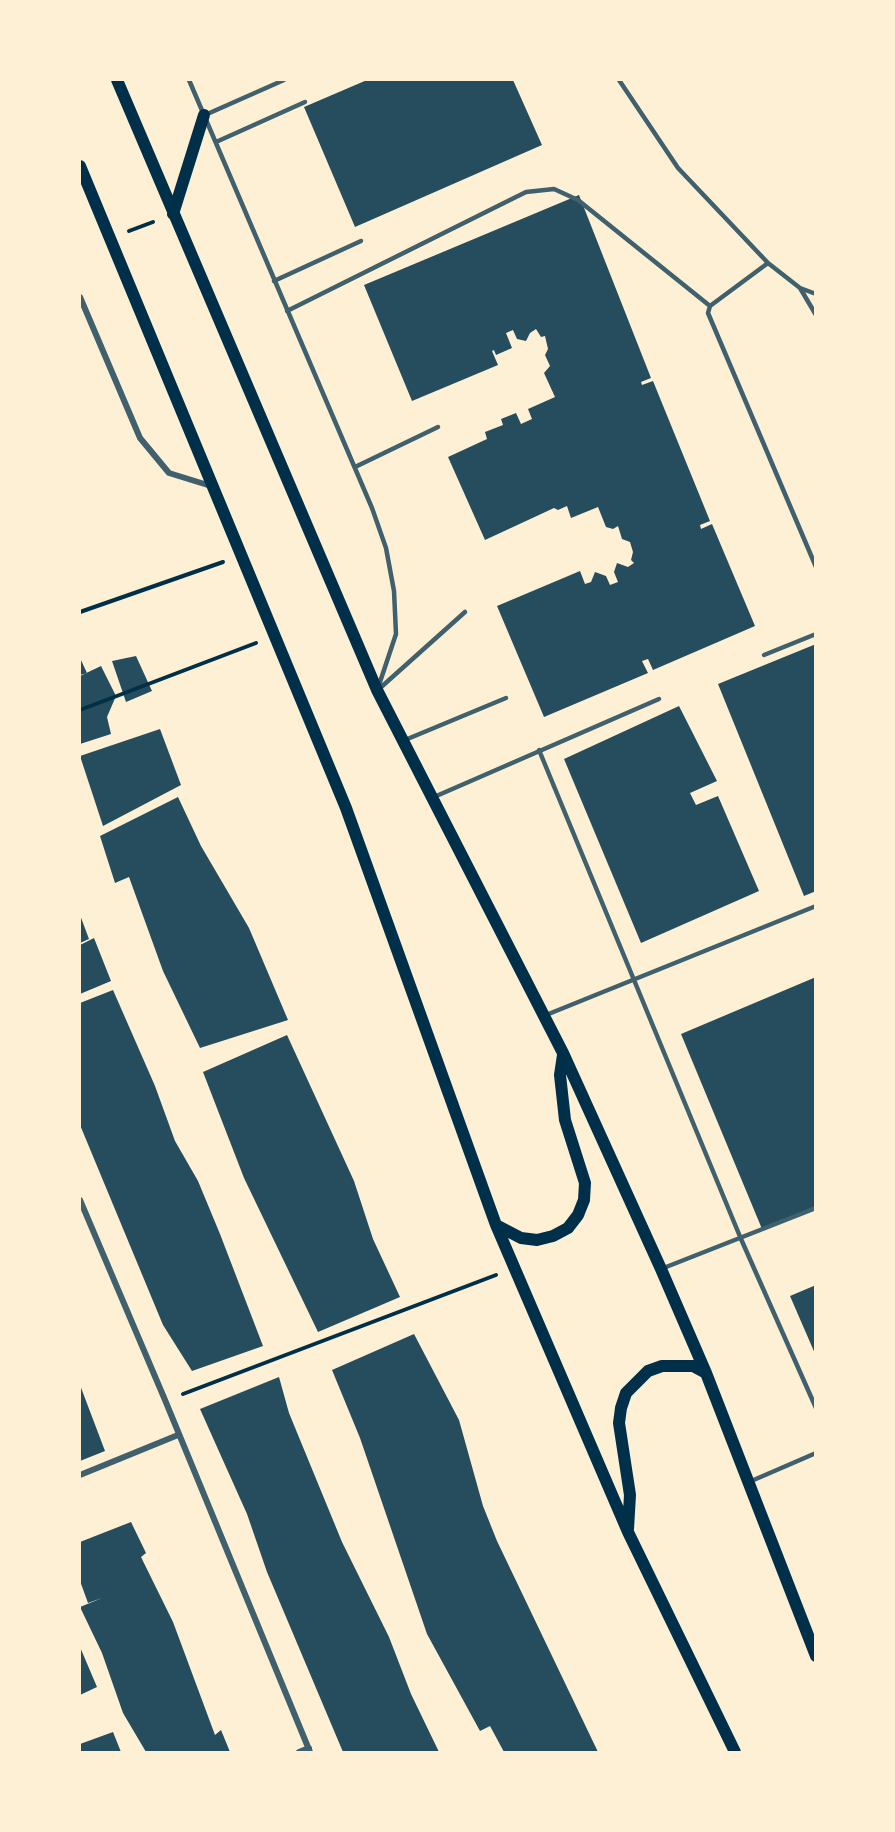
<!DOCTYPE html>
<style>
body{margin:0}
#map{position:relative;width:895px;height:1832px;overflow:hidden;background:#fdf0d5;font-family:Arial,sans-serif}
canvas{display:block}
.frame{position:absolute;inset:0;border:81px solid #fdf0d5;pointer-events:none}
</style>
<div id="map">
<canvas width="895" height="1832"></canvas>
<div class="frame"></div>
</div>
<script>
const c = document.querySelector('canvas').getContext('2d');
c.lineJoin = 'round';
function paint(path, color) { c.fillStyle = color; c.fill(path, 'evenodd'); }
const poly = rows => new Path2D(rows.map(r => 'M' + r).join(''));
function strokePath(path, color, width, dash) { c.strokeStyle = color; c.lineWidth = width; c.lineCap = dash ? 'butt' : 'round'; c.setLineDash(dash || []); c.stroke(path); }
const building = poly([
 [367,80,513,80,542,145,355,227,304,107],
 [579,195,651,378,641,382,642,385,653,381,710,521,700,525,701,529,712,524,755,626,653,670,648,659,642,661,648,673,544,717,497,606,580,571,585,584,591,582,595,572,606,576,610,585,618,582,614,572,617,563,628,567,634,563,631,560,633,552,630,542,622,539,618,526,613,529,606,527,598,507,571,518,567,506,558,510,554,508,485,540,448,457,487,439,485,432,503,425,501,419,516,413,521,424,532,419,528,409,555,397,544,373,550,366,545,355,548,349,545,336,541,337,536,329,530,333,526,341,517,339,513,330,506,333,512,348,496,355,494,350,492,351,498,365,412,401,364,285],
 [816,644,816,891,804,896,718,684],
 [136,656,152,691,126,702,112,661],
 [80,658,87,673,80,675],
 [101,666,116,696,107,717,111,734,80,744,80,676],
 [679,706,717,781,690,793,696,805,718,796,759,891,641,943,564,759],
 [160,729,181,785,103,826,80,756],
 [178,797,201,846,249,928,288,1020,200,1048,163,971,129,877,115,883,100,836],
 [80,915,89,939,80,943],
 [94,938,111,981,80,994,80,945],
 [816,977,816,1206,762,1229,681,1034],
 [113,990,155,1086,175,1141,198,1181,220,1234,263,1346,192,1371,163,1325,80,1125,80,1003],
 [287,1035,354,1181,373,1239,400,1297,318,1332,244,1178,203,1072],
 [816,1285,816,1356,790,1296],
 [414,1334,459,1420,483,1506,497,1541,598,1752,504,1752,490,1726,480,1731,427,1634,360,1438,332,1370],
 [279,1377,289,1413,342,1542,389,1637,411,1694,439,1752,343,1752,267,1572,247,1514,200,1409],
 [80,1385,105,1451,80,1461],
 [131,1522,146,1553,141,1557,173,1622,215,1735,221,1730,230,1752,146,1752,123,1713,102,1653,80,1607,102,1598,88,1603,80,1581,80,1542],
 [80,1647,97,1687,80,1695],
 [113,1732,121,1752,80,1752,80,1744]
]);
const path = poly([
 [129,231,153,222],
 [80,612,223,562],
 [80,710,256,643],
 [183,1394,496,1275]
]);
const service = poly([
 [189,80,372,508,386,548,394,591,396,634,379,685],
 [619,80,678,168,768,263,800,288,816,294],
 [205,115,284,80],
 [216,142,305,102],
 [768,263,710,306,708,313,816,567],
 [274,281,361,241],
 [800,288,816,315],
 [287,311,526,192,554,189,578,200,710,306],
 [355,467,438,427],
 [764,655,816,634],
 [379,689,465,612],
 [405,740,506,698],
 [539,750,741,1239,816,1408],
 [434,797,659,699],
 [546,1015,816,906],
 [661,1269,816,1208],
 [749,1482,816,1453]
]);
const minor = poly([
 [80,297,140,438,169,473,211,486],
 [80,1200,165,1400,310,1752],
 [80,1475,178,1435],
 [299,1752,309,1748]
]);
const secondary = poly([
 [117,80,377,690,563,1053,661,1269,706,1373,816,1656],
 [80,166,346,808,496,1225,628,1532,735,1752],
 [173,214,204,115],
 [496,1225,521,1238,537,1240,553,1236,568,1228,578,1215,584,1200,585,1183,565,1120,560,1075,563,1055],
 [628,1529,630,1495,619,1423,621,1408,626,1393,648,1371,662,1366,693,1366,706,1373]
]);
paint(building, '#264d5e');
strokePath(path, '#003049', 4);
strokePath(service, '#3f606c', 4.5);
strokePath(minor, '#3f606c', 6);
strokePath(secondary, '#003049', 12);
</script>
